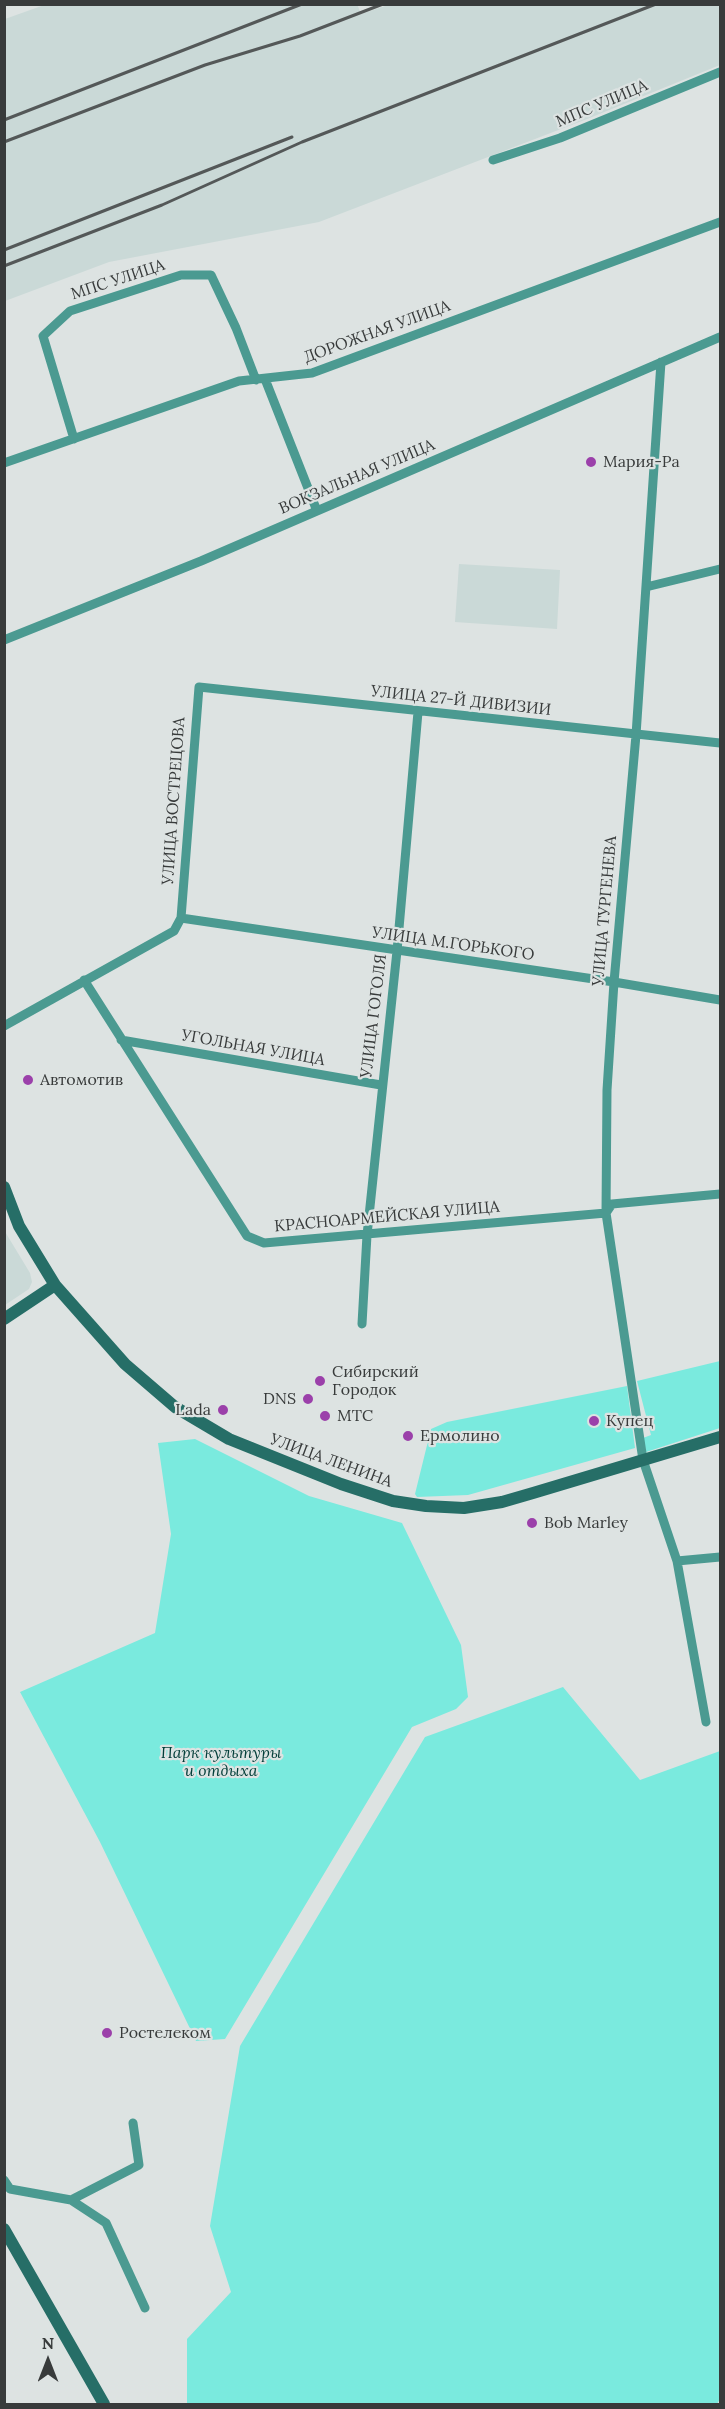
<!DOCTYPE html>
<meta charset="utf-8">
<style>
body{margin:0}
#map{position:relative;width:725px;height:2409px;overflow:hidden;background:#dde3e2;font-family:Lora,serif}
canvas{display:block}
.frame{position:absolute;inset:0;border:6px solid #383b3b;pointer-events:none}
.north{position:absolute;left:18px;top:2331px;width:60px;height:60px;-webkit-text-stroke:4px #dde3e2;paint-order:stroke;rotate:0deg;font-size:16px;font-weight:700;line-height:24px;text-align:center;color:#383b3b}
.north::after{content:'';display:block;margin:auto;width:21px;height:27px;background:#383b3b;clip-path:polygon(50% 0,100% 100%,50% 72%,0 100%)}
</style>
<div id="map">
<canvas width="725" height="2409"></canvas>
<div class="frame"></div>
<div class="north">N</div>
</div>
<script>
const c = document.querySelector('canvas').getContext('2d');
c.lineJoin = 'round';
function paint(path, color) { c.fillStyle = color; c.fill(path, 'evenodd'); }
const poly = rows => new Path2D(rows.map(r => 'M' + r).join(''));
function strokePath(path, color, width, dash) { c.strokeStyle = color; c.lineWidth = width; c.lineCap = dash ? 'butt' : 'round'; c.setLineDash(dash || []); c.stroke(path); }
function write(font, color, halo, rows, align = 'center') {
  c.font = font + ' Lora,serif'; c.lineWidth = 4.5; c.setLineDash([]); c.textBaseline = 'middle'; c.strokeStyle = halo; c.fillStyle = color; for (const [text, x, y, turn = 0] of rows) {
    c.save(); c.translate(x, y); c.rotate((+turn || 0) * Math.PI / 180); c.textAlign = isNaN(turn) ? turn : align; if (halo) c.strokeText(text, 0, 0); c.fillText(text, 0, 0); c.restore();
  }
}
const built = poly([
 [47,4,357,4,361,14,391,4,720,5,720,65,587,119,319,222,109,262,5,301,5,19],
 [459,564,560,570,557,629,455,622],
 [4,1230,30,1273,32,1282,29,1289,5,1305]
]);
const green = poly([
 [720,1361,720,1428,646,1452,643,1438,651,1435,637,1381],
 [627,1386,635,1448,468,1495,417,1497,415,1494,431,1429,447,1422],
 [195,1439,309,1496,402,1523,461,1645,468,1697,456,1709,412,1727,225,2039,196,2041,100,1842,20,1692,155,1633,171,1534,158,1443],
 [563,1687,640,1780,720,1751,720,2399,717,2404,187,2404,187,2339,231,2292,210,2226,240,2046,425,1737]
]);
const street = poly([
 [493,160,560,138,720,72],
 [661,362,636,735,614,982,607,1090,606,1213,643,1460,677,1561,706,1722],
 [265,379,317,511],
 [74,439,43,336,70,311,181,275,211,275,236,328,256,380],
 [4,463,239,381,312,373,720,222],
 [646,587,720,569],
 [4,640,201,561,720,337],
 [181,918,614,982,720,1000],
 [84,980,247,1236,264,1243,606,1213,612,1204,720,1194],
 [4,1026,174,931,181,918,199,687,720,743],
 [121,1040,381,1085],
 [362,1324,367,1235,397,951,418,712],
 [677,1561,720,1557],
 [4,2180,10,2189,71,2200,106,2223,145,2308],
 [71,2200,139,2165,133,2123]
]);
const secondary = poly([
 [4,1187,19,1226,55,1285,125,1364,175,1407,229,1439,341,1484,393,1501,426,1506,464,1508,502,1502,533,1493,720,1437],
 [4,1319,55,1285],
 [4,2229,104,2404]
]);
const rail = poly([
 [4,120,302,4],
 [4,142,205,65,300,36,383,4],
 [4,250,292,137],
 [4,266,162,205,302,142,656,4]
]);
const markers = [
 [591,462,6,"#9b40aa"],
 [28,1080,6,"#9b40aa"],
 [320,1381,6,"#9b40aa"],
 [308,1399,6,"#9b40aa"],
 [223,1410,6,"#9b40aa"],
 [325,1416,6,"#9b40aa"],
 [594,1421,6,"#9b40aa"],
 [408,1436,6,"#9b40aa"],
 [532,1523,6,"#9b40aa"],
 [107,2033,6,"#9b40aa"]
];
const streetNames = [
 ["МПС УЛИЦА",602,104,-23],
 ["МПС УЛИЦА",118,280,-18],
 ["ДОРОЖНАЯ УЛИЦА",377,332,-20],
 ["ВОКЗАЛЬНАЯ УЛИЦА",357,477,-23],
 ["УЛИЦА 27-Й ДИВИЗИИ",461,701,6],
 ["УЛИЦА ВОСТРЕЦОВА",174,801,-86],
 ["УЛИЦА ТУРГЕНЕВА",605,911,-85],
 ["УЛИЦА М.ГОРЬКОГО",453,944,8],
 ["УЛИЦА ГОГОЛЯ",374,1016,-83],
 ["УГОЛЬНАЯ УЛИЦА",253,1048,10],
 ["КРАСНОАРМЕЙСКАЯ УЛИЦА",387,1217,-5],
 ["УЛИЦА ЛЕНИНА",331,1461,20]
];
const poiNames = [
 ["Мария-Ра",603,462],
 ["Автомотив",40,1080],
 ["Сибирский",332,1372],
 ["Городок",332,1390],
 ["DNS",296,1399,"right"],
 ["Lada",211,1410,"right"],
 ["МТС",337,1416],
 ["Купец",606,1421],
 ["Ермолино",420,1436],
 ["Bob Marley",544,1523],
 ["Ростелеком",119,2033]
];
const parkNames = [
 ["Парк культуры",221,1753],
 ["и отдыха",221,1771]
];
paint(built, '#cad9d7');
paint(green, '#7aeade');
strokePath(street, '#4b9a91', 9);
strokePath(secondary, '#266e67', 12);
strokePath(rail, '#545858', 3);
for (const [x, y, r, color] of markers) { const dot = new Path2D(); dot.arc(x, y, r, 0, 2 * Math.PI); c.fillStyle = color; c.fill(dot); strokePath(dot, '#dde3e2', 2); }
write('16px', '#383b3b', '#dde3e2', streetNames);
write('16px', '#383b3b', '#dde3e2', poiNames, 'left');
write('italic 16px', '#003d38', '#dde3e2', parkNames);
</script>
